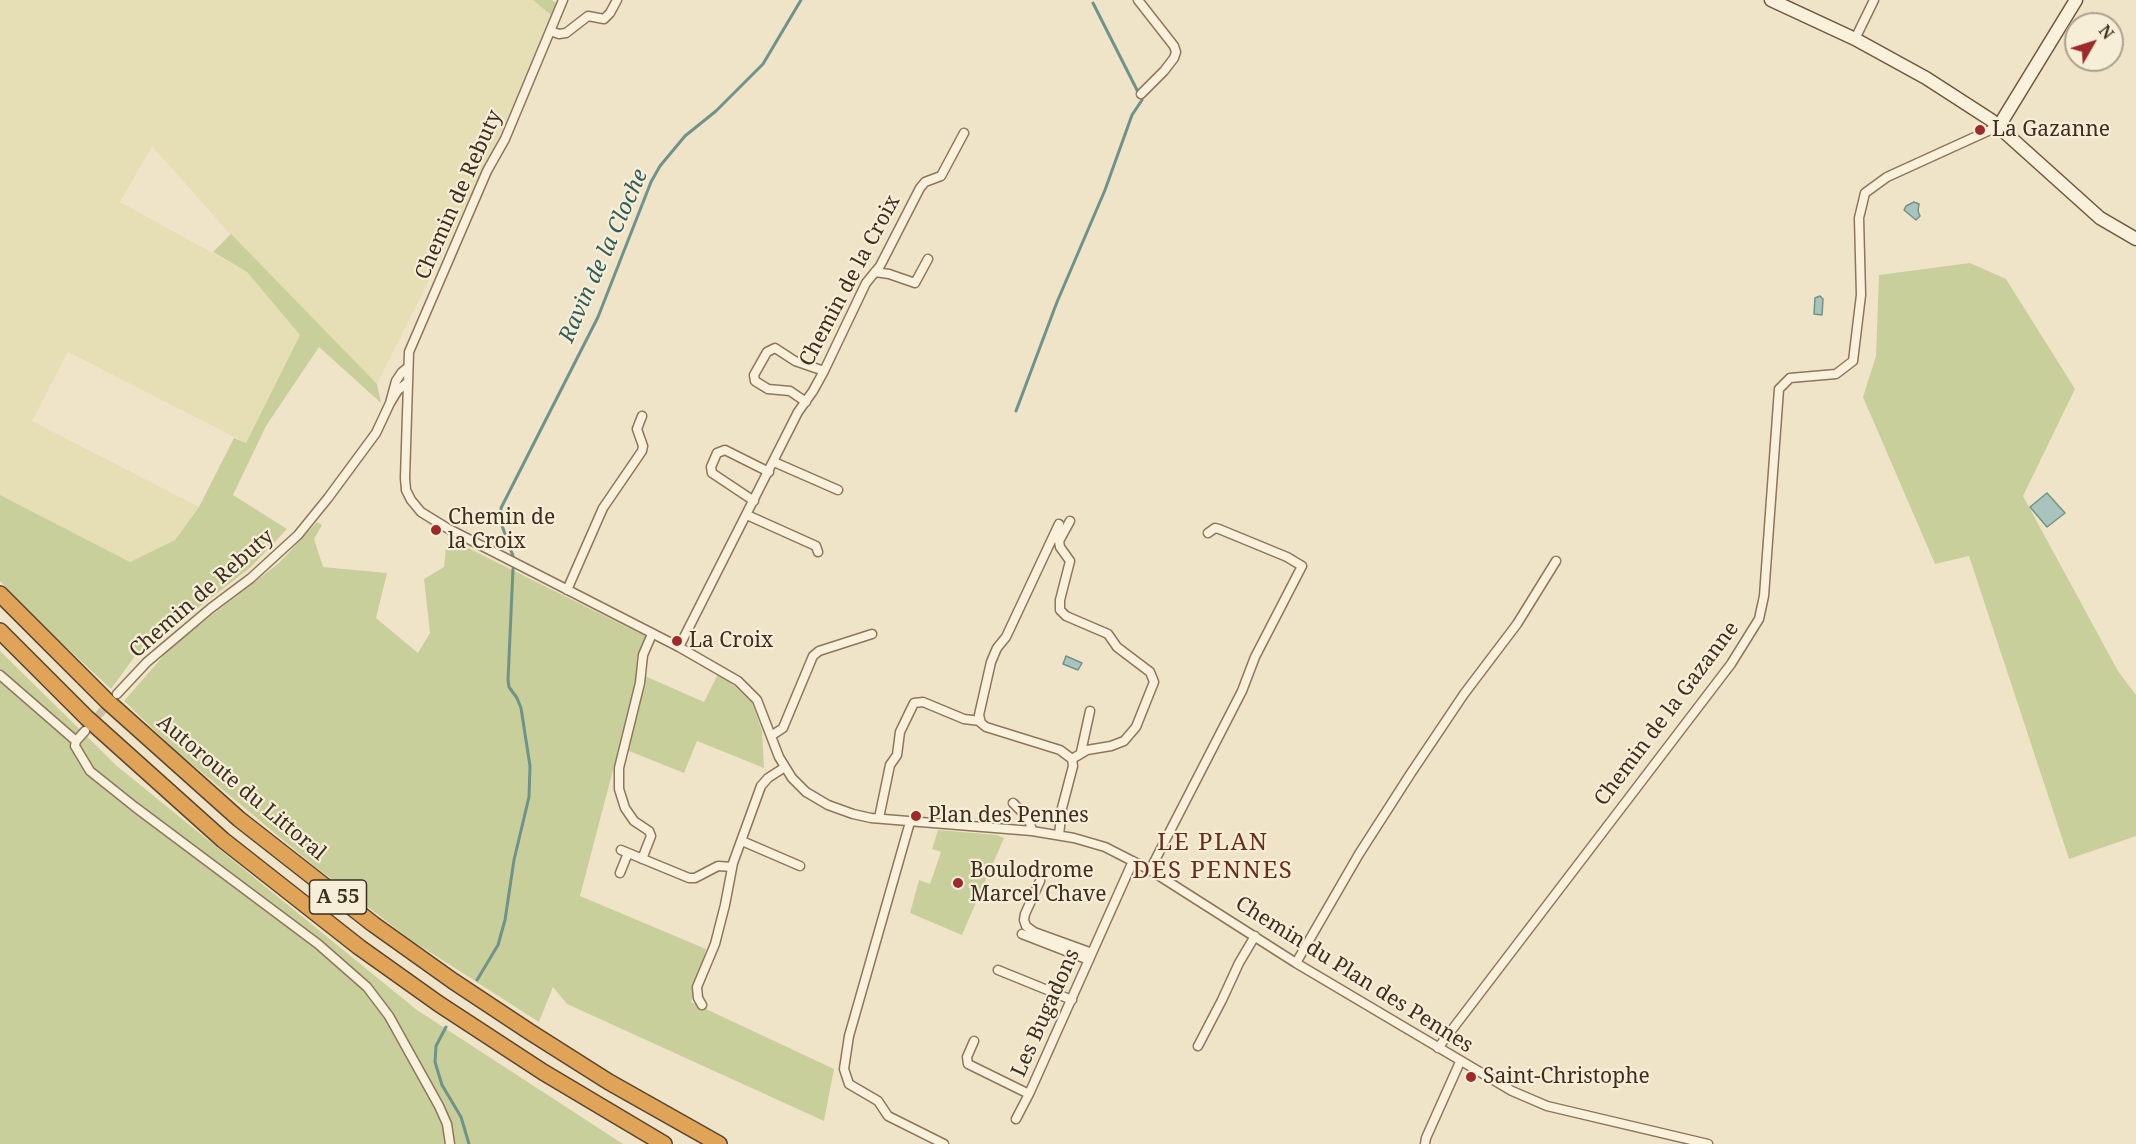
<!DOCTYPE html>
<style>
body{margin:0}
#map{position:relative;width:2136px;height:1144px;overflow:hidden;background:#f0e4c8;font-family:"Noto Serif",serif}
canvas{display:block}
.north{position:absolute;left:2064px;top:12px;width:60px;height:60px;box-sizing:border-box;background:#f7eed8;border:2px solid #ada18e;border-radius:50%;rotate:51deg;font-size:16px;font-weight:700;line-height:24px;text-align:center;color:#3d2e20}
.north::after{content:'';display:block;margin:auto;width:21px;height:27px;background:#9e2a2b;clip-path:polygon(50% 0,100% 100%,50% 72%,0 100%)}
</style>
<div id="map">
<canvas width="2136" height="1144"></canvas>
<div class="north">N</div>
</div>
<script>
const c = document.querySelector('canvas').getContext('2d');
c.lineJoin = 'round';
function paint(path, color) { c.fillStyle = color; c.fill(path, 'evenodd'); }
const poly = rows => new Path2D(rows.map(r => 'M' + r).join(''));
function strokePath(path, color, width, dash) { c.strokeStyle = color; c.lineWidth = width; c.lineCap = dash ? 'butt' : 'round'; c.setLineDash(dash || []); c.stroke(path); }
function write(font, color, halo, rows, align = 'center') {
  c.font = font + ' "Noto Serif",serif'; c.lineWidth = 4.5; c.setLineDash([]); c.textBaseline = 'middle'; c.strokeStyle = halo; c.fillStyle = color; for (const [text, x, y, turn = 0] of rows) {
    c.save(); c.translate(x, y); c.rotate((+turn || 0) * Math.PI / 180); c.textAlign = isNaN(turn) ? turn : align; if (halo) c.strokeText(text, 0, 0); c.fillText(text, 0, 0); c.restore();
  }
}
const farmland = poly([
 [0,0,533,0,551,15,494,150,377,384,231,235,152,146,120,202,247,272,300,335,246,443,68,352,32,421,199,507,175,540,130,562,0,495]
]);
const green = poly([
 [533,0,552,0,556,3,551,15],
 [231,234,377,384,381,403,319,347,266,426,233,495,287,529,250,568,135,656,111,689,36,619,0,581,0,495,130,562,175,540,199,507,234,438,246,443,300,335,247,272,213,252],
 [1970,263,2006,279,2075,389,2023,496,2118,671,2136,695,2136,836,2069,859,1969,556,1935,564,1863,397,1876,356,1879,275],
 [317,522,322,525,314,539,323,567,387,573,376,618,418,653,430,633,424,579,444,567,446,547,450,539,647,637,638,673,704,702,718,674,734,686,752,703,762,731,764,768,697,741,684,773,619,747,580,896,706,949,691,1002,834,1069,824,1121,567,1004,553,987,539,1022,411,940,313,865,175,750,124,701,171,647,279,563],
 [0,651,117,766,417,1010,623,1144,0,1144],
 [938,830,997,835,1004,838,962,935,910,913,919,880,930,884,941,852,932,849]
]);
const water = poly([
 [1914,202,1919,204,1918,211,1920,216,1916,220,1904,210,1906,206,1914,202],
 [1820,296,1823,299,1822,315,1814,314,1815,298,1820,296],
 [2047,493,2065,513,2047,527,2030,507,2047,493],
 [1066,656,1082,663,1078,670,1063,664,1066,656]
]);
const stream = poly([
 [1093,3,1138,92],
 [1016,411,1057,302,1105,190,1132,115,1142,100],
 [513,556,501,523,501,508,598,317,651,182,660,166,685,136,716,111,763,64,801,0],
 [477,980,498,945,505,920,514,860,529,797,530,766,521,708,517,698,509,687,508,680,513,569],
 [446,1027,436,1046,435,1062,442,1085,461,1117,469,1144]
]);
const streetTunnel = poly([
 [90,725,111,701]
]);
const street = poly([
 [563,0,505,139,487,171,409,352,405,478,406,490,411,500,421,512,447,528,679,647,738,681,757,700,779,757,792,778,806,792,828,805,853,814,871,818,1032,831,1074,838,1105,847,1150,870,1296,963,1512,1091,1547,1106,1708,1144],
 [1138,0,1174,46,1176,52,1174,58,1164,71,1141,94],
 [550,31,559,34,566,33,588,16,604,19,610,13,617,0],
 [1855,39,1874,0],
 [875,272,889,274,915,283,928,259],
 [407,383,398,390,390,403,396,381,402,372,407,368],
 [806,402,790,391,768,389,755,381,754,375,767,352,775,348,795,361,824,371],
 [774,462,838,490],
 [754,501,712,473,711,467,717,453,725,450,769,472],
 [747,515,816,546,818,552],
 [1070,521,1059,541,1060,547,1070,561,1060,600,1060,610,1066,616,1108,634,1117,647,1150,672,1154,682,1136,727,1124,741,1111,746,1087,750,1072,759],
 [567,590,603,508,642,451,643,446,637,429,642,416],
 [679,647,798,412,813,391,824,371,866,283,880,266,920,188,925,182,941,176,964,133],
 [0,675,76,741],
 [117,694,147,662,211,608,251,578,298,535,328,498,376,433,390,403],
 [85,731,76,741,75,746,90,771,135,807,318,944,367,987,389,1016,439,1106,447,1124,450,1144],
 [771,736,783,728,785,723,813,656,819,651,872,634],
 [1081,752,1090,711],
 [1013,803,1029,819,1032,831],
 [879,818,890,765,897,755,900,732,914,703,923,702,964,719,980,721],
 [910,822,849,1036,844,1069,849,1084,878,1101,888,1116,944,1144],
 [1059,835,1062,808,1073,766,1072,759,1060,750,986,727,981,723,979,715,991,662,997,648,1006,637,1059,524],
 [742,841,800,866],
 [621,850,689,878,695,878,718,866,732,867],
 [642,859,651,836,649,831,634,821,625,808,619,789,619,768,640,683,643,655,652,634],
 [1150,870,1242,691,1255,657,1302,566,1287,557,1219,529,1215,528,1208,533],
 [620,873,628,853],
 [1040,881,1025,914,1024,920,1026,926,1034,932,1092,953],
 [1022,934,1089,960],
 [1296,963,1359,854,1411,773,1464,694,1517,624,1556,561],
 [998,970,1072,1000],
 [702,1005,698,998,697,987,715,944,725,905,733,863,761,786,768,778,785,767],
 [974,1041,967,1057,968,1064,1029,1094,1133,861],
 [1198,1046,1222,1000,1239,963,1255,936],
 [1438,1048,1731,664,1759,619,1764,596,1779,389,1790,378,1836,374,1853,361,1861,295,1859,218,1865,193,1887,177,1999,126],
 [1016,1119,1029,1094],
 [1425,1144,1426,1138,1460,1062]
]);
const secondary = poly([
 [1771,0,1855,39,1926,78,1991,120,2100,218,2136,239],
 [1999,126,2076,0]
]);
const highway = poly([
 [0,594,107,701,239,819,373,924,453,981,530,1032,609,1082,719,1144],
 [0,631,87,718,223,840,359,947,439,1004,543,1072,664,1144]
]);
const markers = [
 [1980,130,6,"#9e2a2b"],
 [436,530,6,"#9e2a2b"],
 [677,641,6,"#9e2a2b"],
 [916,816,6,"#9e2a2b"],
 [958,883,6,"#9e2a2b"],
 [1471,1077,6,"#9e2a2b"]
];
const shields = [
 [338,897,57]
];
const shieldNames = [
 ["A 55",338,897]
];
const poiNames = [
 ["La Gazanne",1992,130],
 ["Chemin de",448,518],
 ["la Croix",448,542],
 ["La Croix",689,641],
 ["Plan des Pennes",928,816],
 ["Boulodrome",970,871],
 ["Marcel Chave",970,895],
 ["Saint-Christophe",1483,1077]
];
const streetNames = [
 ["Chemin de Rebuty",459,195,-66],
 ["Chemin de la Croix",850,281,-62],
 ["Chemin de Rebuty",202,594,-41],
 ["Chemin de la Gazanne",1667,714,-53],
 ["Autoroute du Littoral",241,788,40],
 ["Chemin du Plan des Pennes",1354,975,32],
 ["Les Bugadons",1046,1013,-66]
];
const waterNames = [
 ["Ravin de la Cloche",604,256,-66]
];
const quarterNames = [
 ["LE PLAN",1213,843],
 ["DES PENNES",1213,871]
];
paint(farmland, '#e6deb5');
paint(green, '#c9cf9b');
paint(water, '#a9c4bc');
strokePath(water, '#6f938a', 1.5);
strokePath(stream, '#6f938a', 3);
strokePath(streetTunnel, '#ccc0a6', 8, [8, 4]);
strokePath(street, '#8d765c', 11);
strokePath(secondary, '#6f573f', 15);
strokePath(highway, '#5b4430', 18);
strokePath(street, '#faf1dc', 8);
strokePath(secondary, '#faf1dc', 12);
strokePath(highway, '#e0a458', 15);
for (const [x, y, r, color] of markers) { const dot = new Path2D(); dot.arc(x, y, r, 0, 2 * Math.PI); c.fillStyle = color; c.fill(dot); strokePath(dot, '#f7eed8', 2); }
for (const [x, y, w] of shields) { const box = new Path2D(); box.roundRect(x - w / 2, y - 17, w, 34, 4.5); c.fillStyle = '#f7eed8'; c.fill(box); strokePath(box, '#3d2e20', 1.5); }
write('bold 20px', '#3d2e20', null, shieldNames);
write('21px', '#3d2e20', '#f7eed8', poiNames, 'left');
write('21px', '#3d2e20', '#f7eed8', streetNames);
write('italic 22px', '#2f5d5a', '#f7eed8', waterNames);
c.letterSpacing = '1.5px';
write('24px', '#6b2e1e', '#f7eed8', quarterNames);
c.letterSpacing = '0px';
</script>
